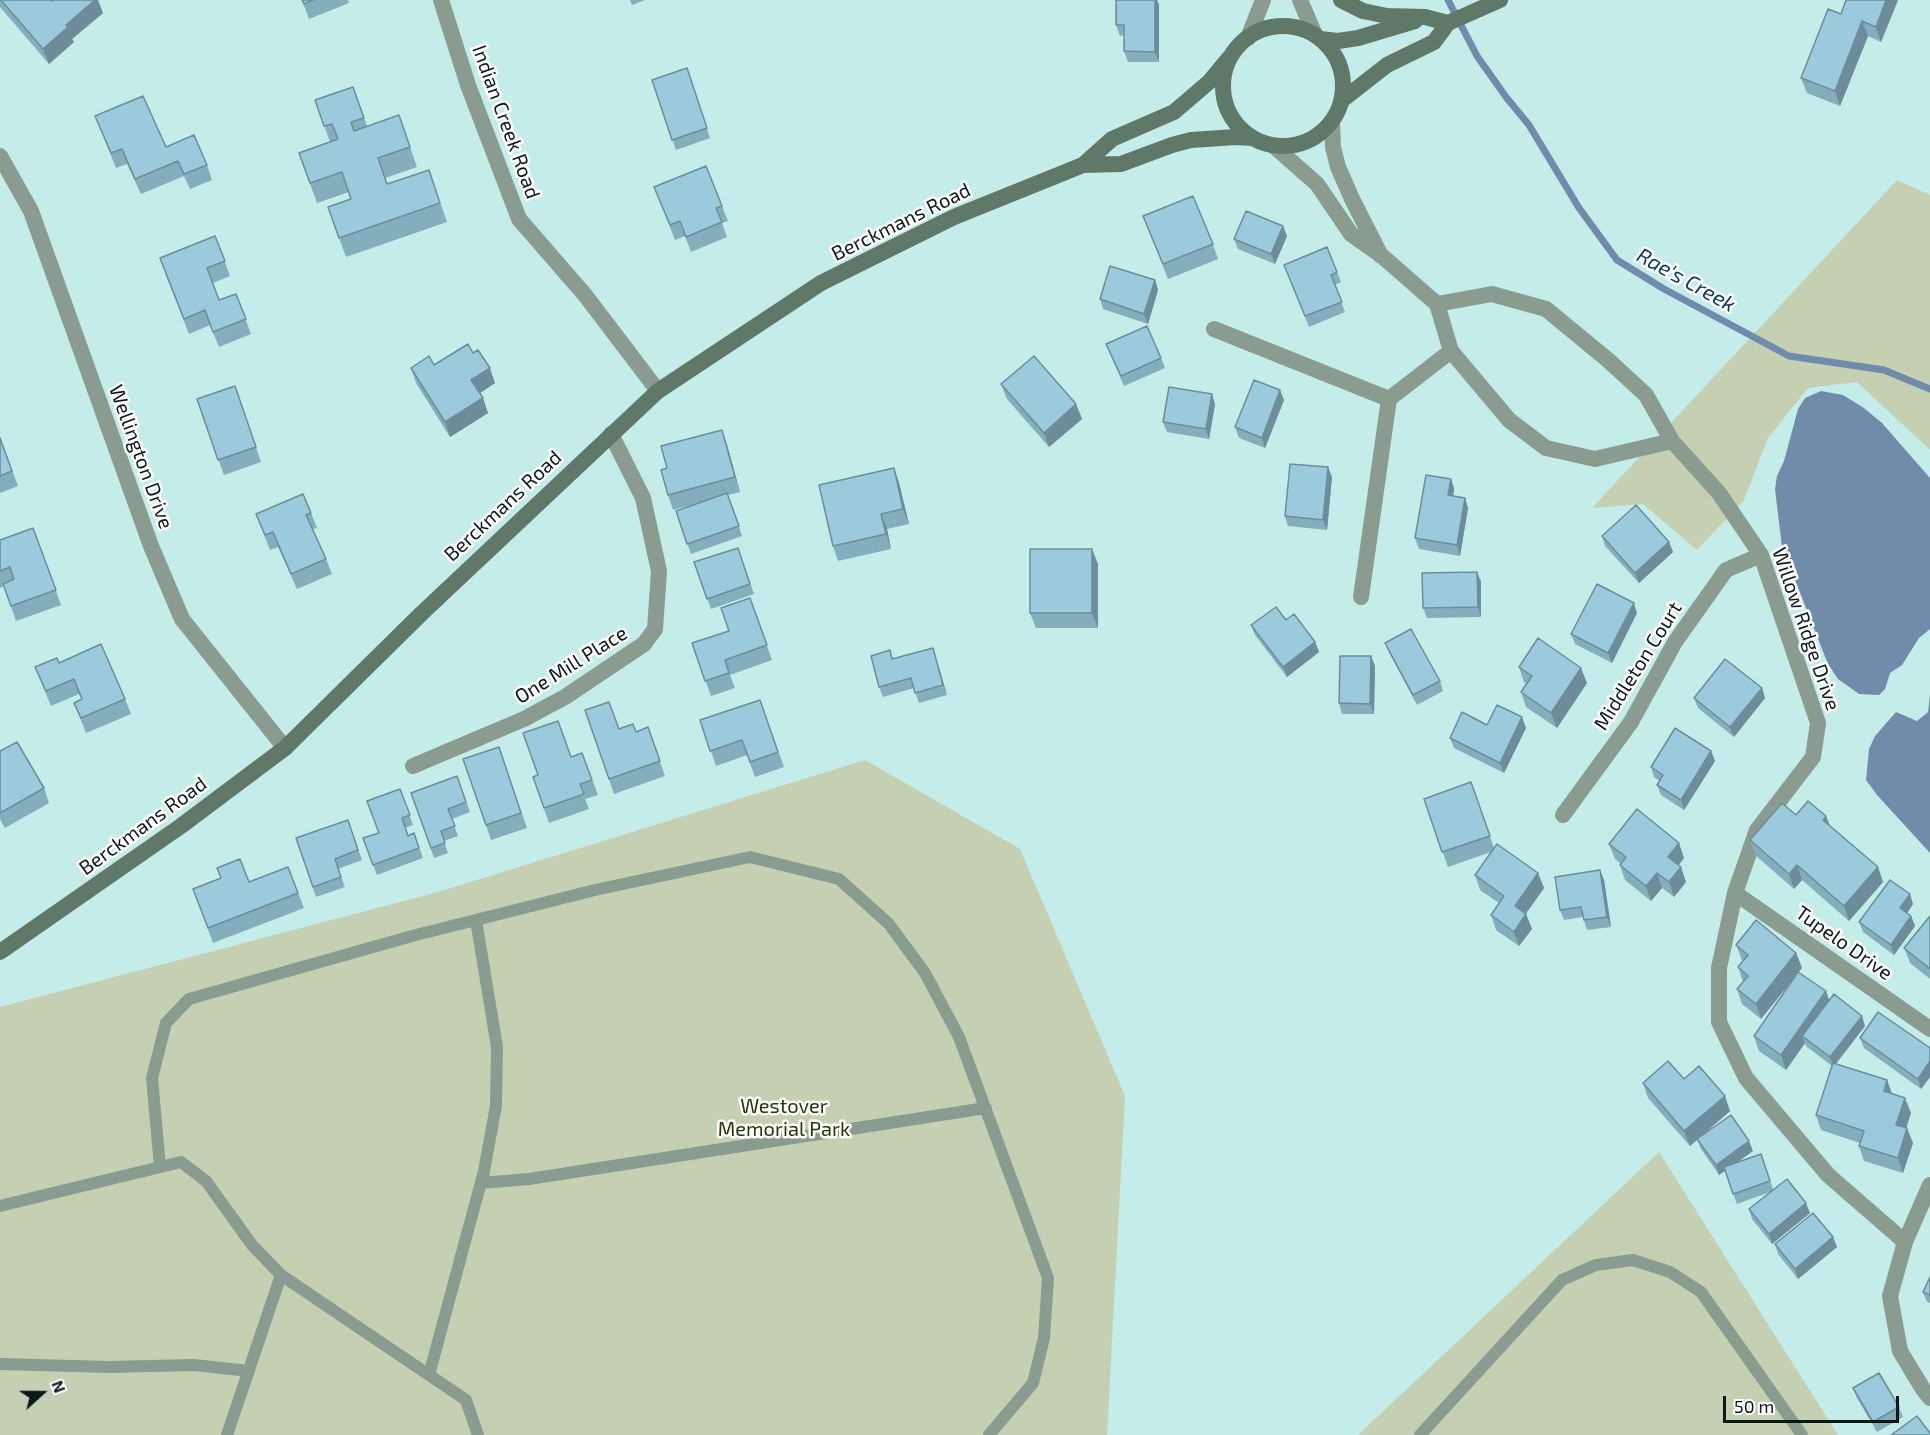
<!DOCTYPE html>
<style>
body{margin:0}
#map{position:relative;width:1930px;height:1435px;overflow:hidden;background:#c4ece8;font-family:"Exo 2",sans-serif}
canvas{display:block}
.north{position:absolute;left:12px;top:1363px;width:60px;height:60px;-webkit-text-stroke:4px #fff;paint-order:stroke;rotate:69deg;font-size:16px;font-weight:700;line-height:24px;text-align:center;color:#0a1918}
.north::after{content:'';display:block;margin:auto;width:21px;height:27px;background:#0a1918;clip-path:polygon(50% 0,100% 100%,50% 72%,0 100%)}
.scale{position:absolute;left:1723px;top:1396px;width:176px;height:27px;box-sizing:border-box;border:3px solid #0a1918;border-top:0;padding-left:8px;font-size:18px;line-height:21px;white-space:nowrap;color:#0a1918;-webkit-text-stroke:4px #fff;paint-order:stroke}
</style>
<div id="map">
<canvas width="1930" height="1435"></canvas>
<div class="north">N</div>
<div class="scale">50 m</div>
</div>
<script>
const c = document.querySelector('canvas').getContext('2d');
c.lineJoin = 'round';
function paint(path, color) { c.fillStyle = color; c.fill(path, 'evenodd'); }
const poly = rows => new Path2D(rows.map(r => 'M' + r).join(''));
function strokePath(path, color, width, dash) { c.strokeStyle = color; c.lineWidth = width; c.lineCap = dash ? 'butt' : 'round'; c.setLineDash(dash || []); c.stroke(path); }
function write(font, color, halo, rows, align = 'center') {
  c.font = font + ' "Exo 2",sans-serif'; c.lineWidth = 5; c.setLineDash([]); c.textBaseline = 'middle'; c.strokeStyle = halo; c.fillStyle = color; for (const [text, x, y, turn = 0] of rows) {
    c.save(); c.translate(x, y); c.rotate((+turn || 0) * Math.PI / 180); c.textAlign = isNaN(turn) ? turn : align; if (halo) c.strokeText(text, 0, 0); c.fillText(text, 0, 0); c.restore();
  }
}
const green = poly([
 [1897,180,1930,195,1930,450,1857,382,1808,388,1768,438,1744,500,1697,550,1643,504,1592,508],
 [865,760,1020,849,1125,1096,1107,1435,0,1435,0,1007,438,892],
 [1659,1152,1838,1435,1358,1435]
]);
const water = poly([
 [1821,391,1843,395,1864,408,1882,423,1930,478,1930,629,1919,638,1902,665,1890,673,1885,689,1879,695,1859,694,1838,679,1828,664,1782,547,1775,489,1777,476,1784,461,1798,409,1805,398],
 [1930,695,1930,853,1877,795,1866,780,1869,749,1875,736,1896,712,1917,721,1928,712]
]);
const stream = poly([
 [1448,0,1477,56,1506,97,1529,125,1579,208,1617,260,1664,289,1789,356,1884,370,1930,389]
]);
const service = poly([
 [160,1167,152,1078,166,1023,189,999,412,936,595,890,750,857,839,879,889,924,925,973,959,1037,1048,1278,1044,1338,1033,1383,989,1435],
 [481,1183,529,1179,986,1108],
 [0,1206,181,1162,206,1181,252,1245,281,1275,466,1400,478,1435],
 [0,1364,109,1367,194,1365,249,1371],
 [429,1375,484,1171,496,1106,497,1047,476,920],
 [227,1435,281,1275],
 [1420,1435,1562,1280,1596,1265,1633,1260,1670,1272,1701,1292,1802,1435]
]);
const minor = poly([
 [441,0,468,85,519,219,585,295,658,391],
 [1332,122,1333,147,1338,167,1352,199,1381,256],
 [1275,147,1317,184,1351,234,1382,256,1437,304],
 [0,156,31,211,151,546,182,619,285,748],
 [1437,304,1492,294,1546,309,1608,360,1646,395,1672,441,1719,493,1761,555,1818,723,1813,757,1757,830,1735,893,1719,968,1719,1022,1746,1078,1828,1175,1905,1242],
 [1437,304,1451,351,1509,420,1546,448,1595,459,1672,441],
 [1214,329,1389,399,1451,351],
 [1361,597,1389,399],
 [413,766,524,719,565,697,644,644,655,629,659,571,643,498,611,434],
 [1563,815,1631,722,1675,642,1726,570,1761,555],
 [1735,893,1930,1029],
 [1930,1185,1905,1242,1890,1296,1900,1351,1923,1389,1930,1398]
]);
const tertiary = poly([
 [1300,0,1315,35],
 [1248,38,1263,0]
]);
const secondary = poly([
 [1341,0,1363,11,1387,16,1425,17,1448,23],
 '1223 86a60 60 0 1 1 120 0a60 60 0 1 1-120 0Z',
 [1320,39,1338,41,1358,38,1415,21],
 [1341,101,1387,65,1434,42,1448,23,1500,0],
 [1083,165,1121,164,1172,145,1191,140,1236,137,1252,138],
 [0,952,181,826,285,748,422,613,658,391,821,283,954,217,1083,165,1112,139,1174,112,1209,82,1229,58]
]);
const wall = poly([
 [0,0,51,0,52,1,103,13,72,39,74,42,49,64,0,7],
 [302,0,348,0,349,3,309,19],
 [630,0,645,0,632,5],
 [1116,0,1157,0,1159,5,1159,62,1128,62,1124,51,1124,35,1120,36,1116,25],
 [1898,0,1881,42,1868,36,1840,106,1807,93,1801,78,1841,14],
 [687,68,710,138,676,150,652,80],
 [353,87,367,126,399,115,417,167,385,178,387,184,429,170,447,222,346,257,328,207,351,199,349,192,317,203,299,153,330,142,315,100],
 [95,116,207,165,212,180,190,189,184,176,141,194,127,164,116,168],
 [654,187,722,206,728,221,722,223,727,237,691,252,685,236,675,240],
 [1143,216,1213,244,1218,259,1168,279],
 [1283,226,1287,236,1275,264,1238,249,1234,239],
 [215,236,230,276,213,283,219,300,236,294,251,334,219,347,210,325,189,334,165,273],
 [1337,272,1341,282,1335,285,1345,312,1309,327,1288,275],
 [1155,280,1158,290,1148,324,1103,309,1100,299],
 [1106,344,1161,358,1165,368,1124,386],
 [473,353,495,383,480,393,488,413,450,437,416,383,411,368,434,365],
 [1001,384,1076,404,1082,419,1049,447,1007,399],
 [235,386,261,462,224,475,197,399],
 [1284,400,1265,448,1239,438,1235,427],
 [1215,404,1209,439,1167,432,1163,422],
 [722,430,727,445,740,492,728,495,742,536,691,554,676,511,698,503,673,510,668,495,667,468],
 [0,437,18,486,0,493],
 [894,468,899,483,909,524,887,529,891,549,838,561,833,546],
 [1332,477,1327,530,1288,526,1285,516],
 [1451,479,1454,489,1453,496,1465,498,1468,508,1460,556,1419,549,1415,538],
 [311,513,317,528,313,529,326,559,332,574,297,589,278,547,270,550,256,514],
 [33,528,61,605,16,621,4,586,0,588,0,540],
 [1602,536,1669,542,1673,552,1639,583,1605,546],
 [738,548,754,594,711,609,694,562],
 [1098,564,1098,628,1036,628,1030,613],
 [1477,572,1481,582,1481,617,1427,618,1423,608],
 [750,598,772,660,730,675,735,688,711,696,692,643,729,631],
 [1637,613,1612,663,1575,644,1571,634],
 [1286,620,1315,642,1319,652,1287,677,1255,635,1251,625],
 [1385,643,1440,681,1443,691,1417,705,1389,653],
 [890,650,893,659,936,658,947,695,919,703,914,688,883,697,879,687],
 [59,663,125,699,131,714,86,733,74,703,82,699,79,694,51,706,41,682,35,667],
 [1375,666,1374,714,1342,714,1339,703],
 [1519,667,1587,683,1557,728,1526,707,1521,692,1526,683,1524,682],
 [1762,688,1765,698,1734,737,1698,708,1694,698],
 [760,700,784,767,755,777,747,755,716,766,700,720],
 [585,710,619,729,636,732,648,727,665,776,614,794],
 [1487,725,1526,728,1504,773,1454,748,1450,738],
 [499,747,527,828,491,840,463,759],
 [0,751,44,788,49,803,5,828,0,819],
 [1711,751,1715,761,1684,810,1661,795,1657,785,1660,781,1654,777,1651,767],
 [582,753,598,795,585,799,589,809,549,823,533,777,538,775,571,757],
 [457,776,470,812,452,819,458,836,444,841,448,853,434,858,411,793],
 [1471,782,1494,848,1538,873,1544,888,1526,914,1532,929,1519,946,1496,930,1491,915,1499,903,1480,890,1475,875,1491,852,1448,867,1424,799],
 [400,789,413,825,405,828,408,836,414,833,423,858,377,875,363,838,379,833],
 [1796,815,1830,826,1878,867,1883,882,1849,921,1802,880,1794,889,1755,855,1750,840],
 [348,820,362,860,338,869,345,887,316,897,296,838],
 [1609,844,1684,858,1679,865,1686,882,1674,897,1662,888,1651,901,1625,880,1620,865,1621,864,1615,859],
 [288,867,304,908,213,943,193,889,249,882],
 [1600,870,1604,880,1611,927,1587,930,1583,917,1564,920,1560,910],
 [1913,904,1907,913,1911,916,1915,926,1894,955,1863,932,1859,922],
 [1930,916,1930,979,1910,963,1904,948],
 [1736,945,1796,953,1802,968,1798,972,1826,991,1829,1001,1865,1026,1836,1064,1887,1080,1892,1093,1911,1113,1906,1128,1913,1143,1903,1173,1864,1161,1859,1146,1860,1143,1821,1130,1816,1115,1832,1066,1806,1046,1805,1043,1786,1070,1759,1051,1754,1036,1797,974,1761,1019,1742,1004,1737,989,1743,982,1738,967,1743,961,1742,960],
 [1860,1038,1930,1048,1930,1077,1921,1089,1864,1048],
 [1684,1079,1730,1111,1690,1146,1648,1098,1643,1083],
 [1697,1139,1753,1151,1736,1163,1761,1154,1773,1189,1810,1213,1772,1244,1752,1219,1749,1209,1770,1192,1737,1204,1725,1171,1719,1175,1701,1149],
 [1775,1244,1837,1247,1798,1279,1778,1254],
 [1930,1277,1930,1303,1927,1302,1923,1292],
 [1853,1388,1899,1407,1903,1417,1877,1432,1857,1398]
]);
const shadedWall = poly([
 [95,0,98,0,103,13,72,39,74,42,49,64,43,49,66,25],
 [1155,0,1157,0,1159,5,1159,62,1155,52],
 [1886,0,1898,0,1881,42,1876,27],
 [1862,21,1868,36,1840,106,1835,91],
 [1283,226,1287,236,1275,264,1271,254],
 [1155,280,1158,290,1148,324,1144,314],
 [490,368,495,383,477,395,471,380],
 [1280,390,1284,400,1265,448,1262,438],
 [1212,394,1215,404,1209,439,1206,429],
 [483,398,488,413,450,437,445,422],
 [1076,404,1082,419,1049,447,1044,433],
 [722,430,727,445,740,492,735,477],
 [1328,467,1332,477,1327,530,1323,520],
 [894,468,899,483,909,524,903,509],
 [1451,479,1454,489,1452,505,1448,495],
 [1465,498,1468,508,1460,556,1457,545],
 [881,514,887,529,891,549,886,534],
 [1669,542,1673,552,1639,583,1635,573],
 [1092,549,1098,564,1098,628,1092,613],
 [1477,572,1481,582,1481,617,1478,607],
 [1634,603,1637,613,1612,663,1608,653],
 [1315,642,1319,652,1287,677,1283,667],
 [933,648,936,658,947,695,943,685],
 [1371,656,1375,666,1374,714,1370,704],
 [1581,668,1587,683,1557,728,1551,713],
 [1762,688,1765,698,1734,737,1730,727],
 [1522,717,1526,728,1504,773,1500,763],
 [1711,751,1715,761,1684,810,1681,800],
 [1826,816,1832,831,1823,820],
 [1679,843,1684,858,1673,872,1668,857],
 [1797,865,1802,880,1794,889,1789,874],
 [1681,867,1686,882,1674,897,1669,882],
 [1878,867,1883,882,1849,921,1844,906],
 [1600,870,1604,880,1611,927,1607,917],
 [1538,873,1544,888,1520,921,1515,906],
 [1657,873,1662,888,1651,901,1646,886],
 [1910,894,1913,904,1904,918,1900,908],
 [1526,914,1532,929,1519,946,1514,932],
 [1911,916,1915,926,1894,955,1891,945],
 [1796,953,1802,968,1761,1019,1756,1004],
 [1826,991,1831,1006,1802,1036,1805,1043,1786,1070,1781,1055],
 [1862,1016,1865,1026,1833,1067,1830,1057],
 [1930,1061,1930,1077,1921,1089,1918,1079],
 [1887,1080,1892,1095,1884,1091],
 [1725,1096,1730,1111,1690,1146,1684,1131],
 [1905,1098,1911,1113,1902,1140,1896,1125],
 [1907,1128,1913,1143,1903,1173,1898,1158],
 [1749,1141,1753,1151,1719,1175,1716,1165],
 [1806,1203,1810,1213,1772,1244,1769,1234],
 [1833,1237,1837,1247,1798,1279,1795,1269]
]);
const building = poly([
 [1,0,51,0,52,1,54,0,95,0,66,25,68,27,43,49,1,0],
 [302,0,313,0,304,4,302,0],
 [1116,0,1155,0,1155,52,1124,51,1124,25,1116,25,1116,0],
 [1846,0,1886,0,1876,27,1862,21,1835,91,1801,78,1828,9,1841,14,1846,0],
 [687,68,707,128,672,140,652,80,687,68],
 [353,87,364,118,351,122,354,131,399,115,410,147,378,158,387,184,429,170,440,203,339,238,328,207,351,199,342,172,310,183,299,153,338,139,332,124,324,126,315,100,353,87],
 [143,96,166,147,194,135,207,165,184,174,178,161,135,179,122,149,111,153,95,116,143,96],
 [706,166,722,206,716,208,722,222,686,237,680,221,670,225,654,187,706,166],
 [1193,196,1213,244,1163,264,1143,216,1193,196],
 [1246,211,1283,226,1271,254,1234,239,1246,211],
 [215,236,225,261,207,268,219,300,236,294,246,319,213,332,205,310,184,319,160,258,215,236],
 [1327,247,1337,272,1331,275,1342,302,1305,316,1284,265,1327,247],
 [1110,266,1155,280,1144,314,1100,299,1110,266],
 [1147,326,1161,358,1121,376,1106,344,1147,326],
 [468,344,473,353,478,350,490,368,471,380,483,398,445,422,411,368,429,356,434,365,468,344],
 [1034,356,1076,404,1044,433,1001,384,1034,356],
 [1254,380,1280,390,1262,438,1235,427,1254,380],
 [235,386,256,447,218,460,197,399,235,386],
 [1169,387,1212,394,1206,429,1163,422,1169,387],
 [722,430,735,477,668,495,661,470,667,468,661,446,722,430],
 [0,438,12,471,0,476,0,438],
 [1290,464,1328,467,1323,520,1285,516,1290,464],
 [894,468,903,509,881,514,886,534,833,546,819,485,894,468],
 [1426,475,1451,479,1448,495,1465,498,1457,545,1415,538,1426,475],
 [727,493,739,526,687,544,676,511,727,493],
 [303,494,311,513,306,515,326,559,291,574,273,532,265,535,256,514,303,494],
 [1636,505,1669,542,1635,573,1602,536,1636,505],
 [33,528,56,590,11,606,3,584,14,579,10,567,0,571,0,540,33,528],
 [738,548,750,584,707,599,694,562,738,548],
 [1030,549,1092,549,1092,613,1030,613,1030,549],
 [1477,572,1478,607,1423,608,1422,573,1477,572],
 [1597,584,1634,603,1608,653,1571,634,1597,584],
 [750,598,767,645,725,660,729,673,705,681,692,643,729,631,721,608,750,598],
 [1276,607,1286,620,1294,614,1315,642,1283,667,1251,625,1276,607],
 [1411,629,1440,681,1413,695,1385,643,1411,629],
 [1538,638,1581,668,1551,713,1521,692,1532,676,1519,667,1538,638],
 [101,644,125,699,81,718,74,703,82,699,74,679,46,691,35,667,57,658,59,663,101,644],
 [933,648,943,685,915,693,911,678,879,687,871,656,890,650,892,659,933,648],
 [1340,656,1371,656,1370,704,1339,703,1340,656],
 [1725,659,1762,688,1730,727,1694,698,1725,659],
 [760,700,778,752,750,762,742,740,710,751,700,720,760,700],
 [609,702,619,729,633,724,636,732,648,727,660,761,609,779,585,710,609,702],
 [1497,705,1522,717,1500,763,1450,738,1462,712,1487,725,1497,705],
 [558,721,571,757,582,753,592,780,580,784,584,794,544,808,533,777,538,775,523,733,558,721],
 [1675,728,1711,751,1681,800,1657,785,1663,775,1651,767,1675,728],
 [17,742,44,788,0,813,0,751,17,742],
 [499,747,521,813,486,825,463,759,499,747],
 [457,776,466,802,448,809,455,826,441,831,445,843,431,848,411,793,457,776],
 [1471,782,1490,836,1442,852,1424,799,1471,782],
 [400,789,410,815,402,818,408,836,414,833,419,848,373,865,363,838,379,833,367,801,400,789],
 [1808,801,1826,816,1823,820,1878,867,1844,906,1797,865,1789,874,1750,840,1782,803,1796,815,1808,801],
 [1637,809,1679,843,1668,857,1681,867,1669,882,1657,873,1646,886,1620,865,1626,857,1609,844,1637,809],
 [348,820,358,850,335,859,341,877,313,887,296,838,348,820],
 [1497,844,1538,873,1515,906,1526,914,1514,932,1491,915,1504,896,1475,875,1497,844],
 [240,859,249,882,288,867,298,893,208,928,193,889,221,878,217,868,240,859],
 [1600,870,1607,917,1584,920,1581,907,1560,910,1555,877,1600,870],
 [1890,880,1910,894,1900,908,1911,916,1891,945,1859,922,1890,880],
 [1930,916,1930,969,1904,948,1930,916],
 [1756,920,1796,953,1756,1004,1737,989,1748,976,1738,967,1748,955,1736,945,1756,920],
 [1798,972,1826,991,1781,1055,1754,1036,1798,972],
 [1834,994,1862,1016,1830,1057,1802,1036,1834,994],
 [1878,1012,1930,1048,1930,1061,1918,1079,1860,1038,1878,1012],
 [1668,1061,1684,1079,1699,1066,1725,1096,1684,1131,1643,1083,1668,1061],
 [1833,1063,1887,1080,1884,1091,1905,1098,1896,1125,1907,1128,1898,1158,1859,1146,1864,1131,1816,1115,1833,1063],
 [1731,1115,1749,1141,1716,1165,1697,1139,1731,1115],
 [1761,1154,1770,1181,1733,1194,1724,1167,1761,1154],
 [1787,1179,1806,1203,1769,1234,1749,1209,1787,1179],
 [1813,1213,1833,1237,1795,1269,1775,1244,1813,1213],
 [1930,1277,1930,1295,1923,1292,1930,1277],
 [1879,1373,1899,1407,1873,1422,1853,1388,1879,1373],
 [1917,1416,1930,1433,1930,1435,1891,1435,1917,1416]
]);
const streetNames = [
 ["Indian Creek Road",506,122,70],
 ["Berckmans Road",901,222,-26],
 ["Wellington Drive",141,457,70],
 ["Berckmans Road",503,506,-43],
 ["Willow Ridge Drive",1806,629,71],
 ["One Mill Place",571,665,-32],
 ["Middleton Court",1638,666,-58],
 ["Berckmans Road",143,826,-36],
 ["Tupelo Drive",1844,943,35]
];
const parkNames = [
 ["Westover",784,1106],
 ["Memorial Park",784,1129]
];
const waterNames = [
 ["Rae's Creek",1686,280,29]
];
paint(green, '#c5d0b3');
paint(water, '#718cab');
strokePath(stream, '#718cab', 7);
strokePath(service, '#8a9b90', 12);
strokePath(minor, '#8a9b90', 16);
strokePath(tertiary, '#8a9b90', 16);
strokePath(secondary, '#607868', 16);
paint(wall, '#84aebc');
paint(shadedWall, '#6c8d99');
paint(building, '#9acadb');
strokePath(building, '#6c8d99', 1.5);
write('20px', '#0a1918', '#fff', streetNames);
write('20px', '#283608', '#fff', parkNames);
write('italic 21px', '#0d3760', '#fff', waterNames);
</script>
